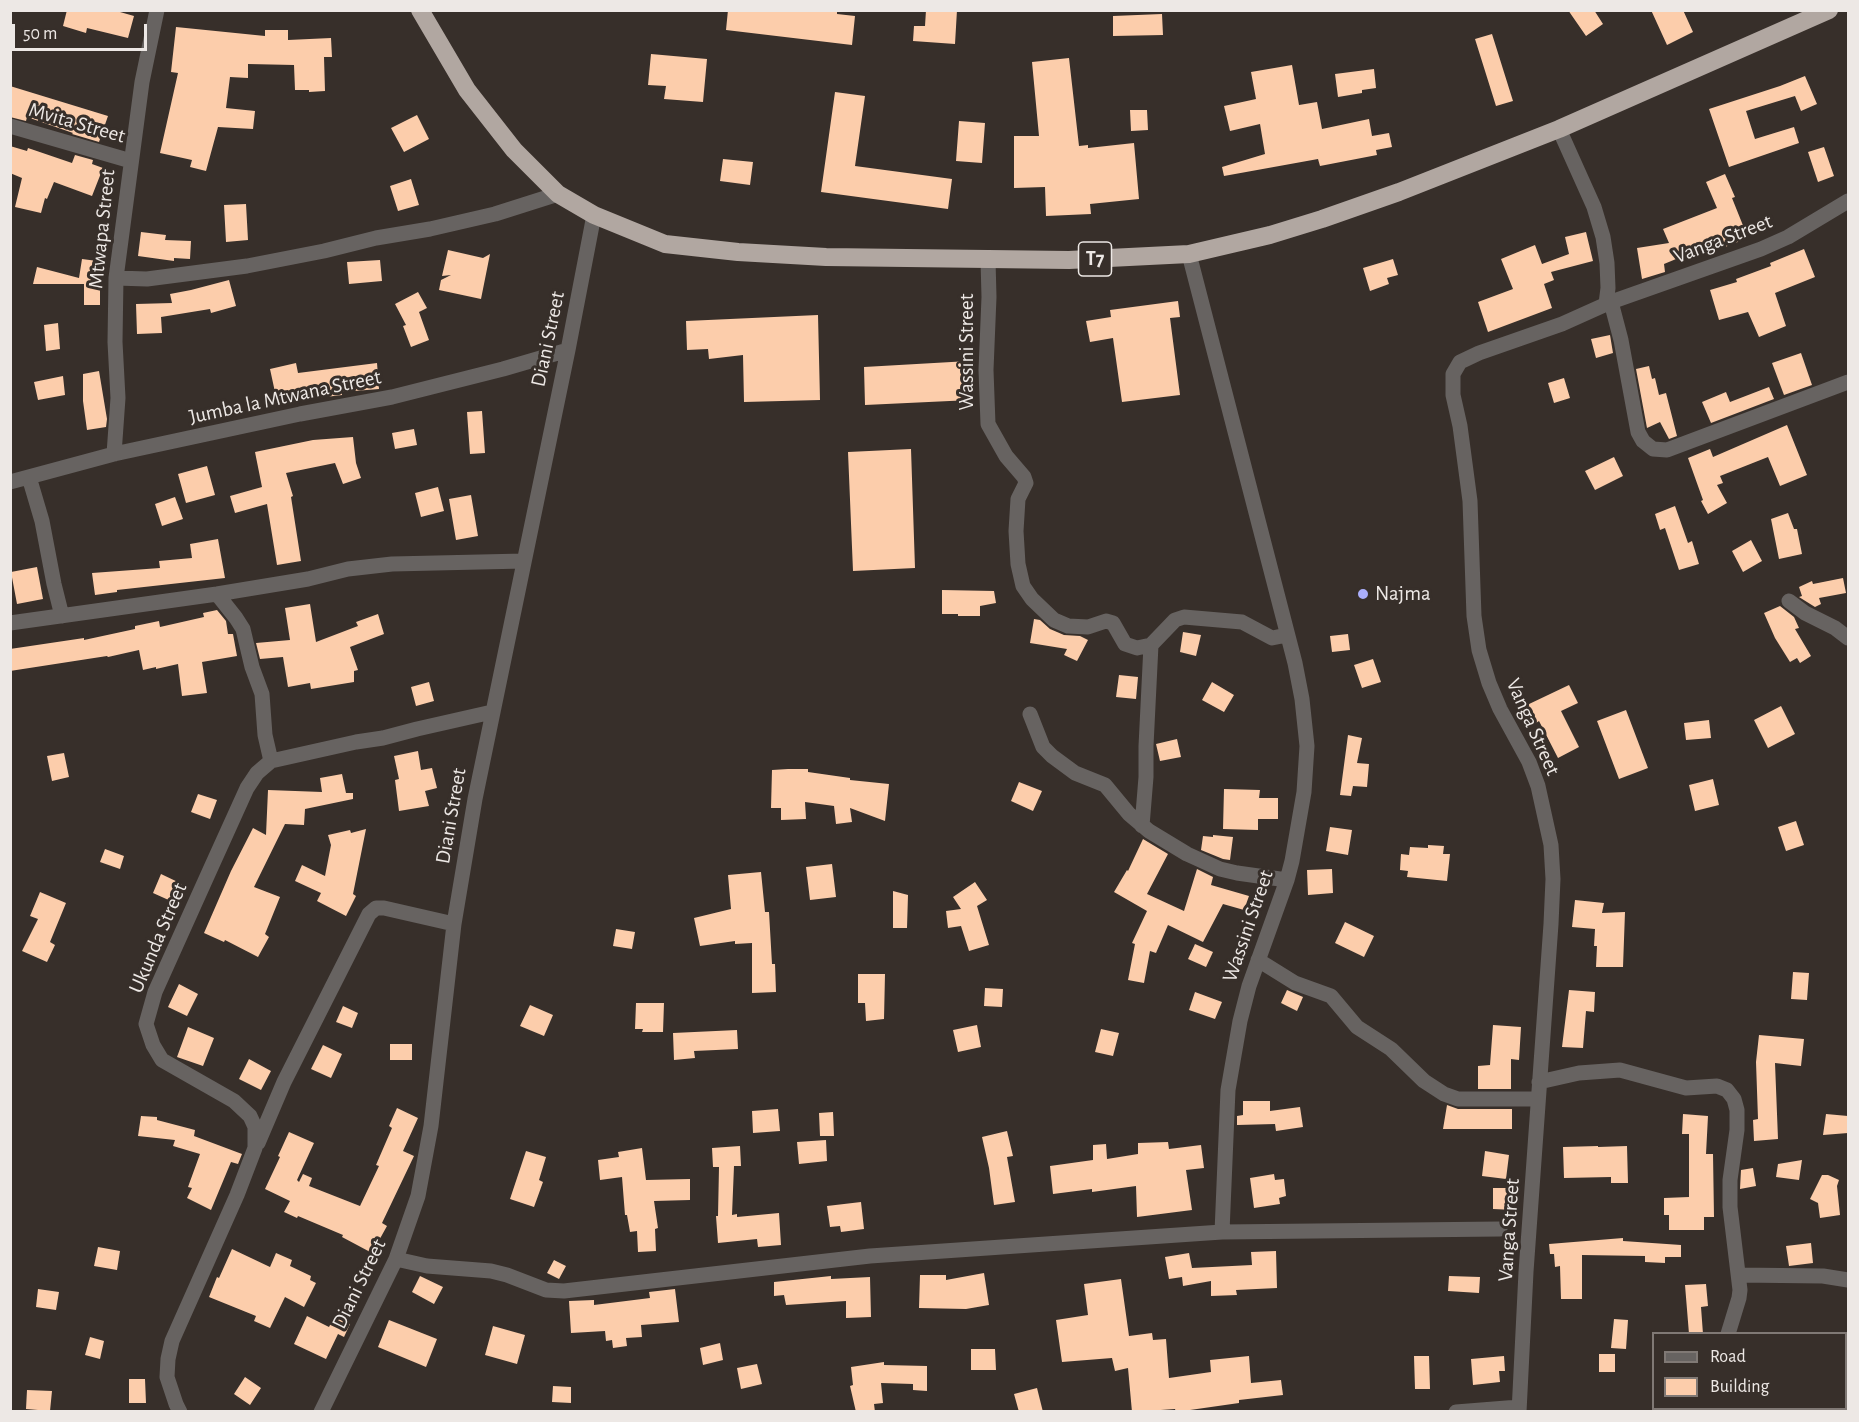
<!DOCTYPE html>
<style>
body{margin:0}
#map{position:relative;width:1859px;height:1422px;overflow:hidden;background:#372f2a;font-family:"Alegreya Sans",sans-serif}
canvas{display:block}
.frame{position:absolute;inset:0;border:12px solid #ede8e5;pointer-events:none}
.legend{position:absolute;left:1652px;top:1332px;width:195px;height:78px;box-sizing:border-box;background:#372f2a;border:2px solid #807975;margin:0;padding:8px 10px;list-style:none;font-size:18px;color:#ede8e5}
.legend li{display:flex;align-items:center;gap:12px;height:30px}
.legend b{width:30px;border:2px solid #807975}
.scale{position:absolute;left:12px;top:24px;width:135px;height:27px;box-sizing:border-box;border:3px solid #ede8e5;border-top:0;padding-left:8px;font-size:18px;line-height:21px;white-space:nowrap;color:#ede8e5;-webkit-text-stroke:4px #372f2a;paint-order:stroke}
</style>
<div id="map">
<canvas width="1859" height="1422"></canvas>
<div class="frame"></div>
<ul class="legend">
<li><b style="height:8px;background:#676361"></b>Road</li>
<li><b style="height:16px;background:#fccdab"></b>Building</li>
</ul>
<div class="scale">50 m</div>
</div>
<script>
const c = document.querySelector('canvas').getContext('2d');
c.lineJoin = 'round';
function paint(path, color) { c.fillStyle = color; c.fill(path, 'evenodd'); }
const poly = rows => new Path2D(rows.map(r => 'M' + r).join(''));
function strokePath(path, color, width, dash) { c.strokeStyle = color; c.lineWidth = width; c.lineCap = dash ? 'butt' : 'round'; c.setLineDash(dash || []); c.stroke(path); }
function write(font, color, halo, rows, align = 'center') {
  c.font = font + ' "Alegreya Sans",sans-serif'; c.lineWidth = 6; c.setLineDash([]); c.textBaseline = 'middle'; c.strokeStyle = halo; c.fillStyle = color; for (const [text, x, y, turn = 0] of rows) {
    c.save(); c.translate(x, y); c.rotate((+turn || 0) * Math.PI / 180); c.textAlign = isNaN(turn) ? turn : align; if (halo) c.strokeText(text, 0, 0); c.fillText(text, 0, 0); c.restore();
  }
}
const building = poly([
 [67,10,113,10,134,16,128,38,87,28,86,33,63,26],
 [728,10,837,10,837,14,855,16,852,45,726,30],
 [926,10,957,10,955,44,913,41,914,26,925,26],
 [1568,10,1594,10,1603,24,1586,36],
 [1651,10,1683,10,1693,32,1667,45],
 [1162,14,1163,35,1113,36,1113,16],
 [176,27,265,36,265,30,288,30,288,40,331,38,332,57,324,57,325,91,309,92,309,90,295,90,294,65,248,64,248,78,230,77,226,108,255,111,253,129,218,127,206,171,190,167,192,160,160,153,178,73,171,72],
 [1492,34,1513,101,1496,106,1475,39],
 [651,54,707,59,703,102,664,99,666,86,648,85],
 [1069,58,1079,146,1088,145,1088,148,1134,143,1139,199,1090,204,1091,214,1046,216,1045,187,1014,188,1014,136,1039,136,1032,62],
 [1292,65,1299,105,1317,102,1322,129,1369,119,1372,136,1389,133,1392,147,1376,150,1377,155,1320,166,1318,159,1224,176,1222,167,1265,154,1260,124,1230,131,1224,106,1256,99,1251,72],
 [1374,69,1376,88,1362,90,1362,93,1338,97,1335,74],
 [1805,76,1817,104,1801,111,1795,96,1746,111,1755,139,1794,127,1799,143,1729,167,1709,109,1780,86],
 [10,86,108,116,99,142,72,134,73,133,27,117,26,121,10,117],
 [835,92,865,96,855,166,952,179,948,209,821,192],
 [1130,110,1147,110,1148,130,1131,131],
 [417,115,429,139,404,152,391,128],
 [959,121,985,123,982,163,956,161],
 [10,146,27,151,28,148,72,163,75,155,93,160,92,164,103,168,92,196,54,182,47,199,45,198,41,213,15,207,22,178,10,173],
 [1824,147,1834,176,1818,182,1808,152],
 [723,159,753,162,750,185,720,181],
 [1725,174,1735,197,1732,198,1748,238,1725,247,1722,240,1664,264,1665,272,1642,279,1637,248,1669,243,1663,229,1717,208,1706,182],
 [411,179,419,205,398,211,390,186],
 [246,204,248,240,226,242,224,205],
 [141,232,166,235,165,240,191,241,190,259,174,258,174,261,138,256],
 [1586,232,1593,261,1551,272,1554,280,1544,284,1552,308,1488,332,1478,302,1513,289,1501,259,1535,245,1542,264,1569,254,1565,237],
 [1804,249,1815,277,1775,293,1786,326,1759,337,1748,312,1719,320,1710,290,1737,282,1736,279,1771,266,1770,263],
 [448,250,483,258,490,254,481,299,439,290,441,280,451,275,442,276],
 [82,259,105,262,100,286,100,305,84,305,84,284,33,284,37,267,79,278],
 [1393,259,1398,275,1387,278,1389,284,1370,291,1363,268],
 [380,260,382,281,349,284,347,262],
 [229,280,236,306,211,313,210,309,161,317,162,333,137,334,136,304,172,303,170,294,191,290],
 [418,292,427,308,419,312,429,340,411,347,403,326,406,325,395,304],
 [1178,301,1180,317,1170,318,1180,395,1122,402,1113,338,1090,342,1086,321,1111,317,1110,310],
 [818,315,820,400,744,402,743,355,709,359,708,349,687,350,686,321],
 [58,323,60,349,46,351,44,325],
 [1610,335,1613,353,1596,358,1591,339],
 [1801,353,1812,385,1784,395,1772,363],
 [969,361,971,400,865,405,864,367],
 [296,363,298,373,377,363,379,389,342,392,342,395,309,399,278,406,270,369],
 [1649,366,1652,379,1655,378,1659,395,1666,393,1677,436,1669,439,1660,422,1647,428,1636,369],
 [99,371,107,419,106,427,87,430,83,401,83,374],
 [63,376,65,395,38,400,34,382],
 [1564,378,1570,398,1554,403,1548,383],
 [1769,387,1774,399,1711,423,1702,402,1726,392,1730,402],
 [482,411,485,453,470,454,467,412],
 [1787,425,1807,475,1780,486,1768,457,1720,476,1723,483,1717,485,1727,503,1708,514,1701,501,1703,500,1688,458,1710,449,1713,457],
 [414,429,417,445,395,449,392,433],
 [353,437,356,463,361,478,343,484,335,463,286,473,293,496,291,497,301,561,277,565,267,504,235,513,230,496,262,487,255,452,313,440],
 [911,449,915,568,853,571,848,452],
 [1614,457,1623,476,1595,490,1585,471],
 [207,466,215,495,186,503,178,474],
 [438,487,444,511,421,517,415,493],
 [471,495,478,536,456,540,449,499],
 [175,497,183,519,162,526,155,504],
 [1675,506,1688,543,1692,541,1699,564,1679,570,1665,528,1660,530,1655,514],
 [1788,513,1794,529,1797,529,1802,554,1779,559,1771,519],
 [218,539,225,578,117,590,117,592,95,595,92,573,160,568,159,561,192,558,190,544],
 [1751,540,1762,561,1743,572,1732,551],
 [37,567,43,599,17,604,11,572],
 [1843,578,1846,593,1819,598,1821,604,1815,607,1799,597,1802,596,1799,587,1812,581,1813,584],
 [942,590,994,591,996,603,980,606,980,616,958,616,958,614,942,614],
 [310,604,316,642,358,626,356,622,378,614,384,634,350,647,358,670,354,671,354,682,311,689,310,683,288,687,283,657,260,659,256,643,290,640,285,608],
 [1780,606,1794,617,1799,628,1795,629,1811,656,1800,663,1797,658,1790,662,1775,638,1764,613],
 [217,610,226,621,228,634,233,634,237,656,202,662,207,693,182,696,178,664,156,669,156,667,143,670,139,650,108,657,107,656,10,671,10,649,84,638,84,640,135,629,135,626,159,621,160,627,204,617,203,613],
 [1034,619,1040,620,1050,629,1064,635,1080,636,1088,640,1077,661,1064,655,1067,649,1030,643],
 [1183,632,1201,635,1196,656,1180,652],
 [1348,634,1350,650,1332,652,1330,636],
 [1373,659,1381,682,1362,688,1354,665],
 [1119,675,1138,677,1136,699,1116,697],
 [429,682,434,701,416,706,411,687],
 [1212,682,1234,695,1224,712,1202,700],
 [1569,685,1578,703,1561,711,1579,747,1558,758,1539,721,1536,723,1527,705],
 [1781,706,1795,734,1768,748,1754,720],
 [1626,710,1648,768,1619,779,1597,721],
 [1709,720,1711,738,1686,740,1684,723],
 [1348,735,1362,738,1357,763,1369,764,1367,787,1353,786,1351,796,1340,795],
 [1177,739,1181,757,1160,761,1156,744],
 [418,751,421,770,432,768,437,788,425,791,429,806,399,811,395,780,399,779,394,756],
 [64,753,69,777,52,781,47,756],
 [788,769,808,769,808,772,850,778,850,780,889,784,885,821,850,808,852,822,836,824,834,806,805,802,806,819,781,820,781,808,771,808,772,770],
 [342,774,346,793,353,793,353,799,305,809,304,825,285,824,254,887,280,897,265,934,269,937,258,957,225,940,224,942,204,933,231,871,253,828,266,835,268,790,322,792,320,778],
 [1713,779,1719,805,1695,811,1689,785],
 [1019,782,1042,791,1033,811,1011,801],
 [1224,789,1260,790,1259,798,1278,798,1278,819,1258,819,1258,830,1223,829],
 [198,794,217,800,210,819,191,812],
 [1796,821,1804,845,1786,851,1778,827],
 [1330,827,1352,830,1348,855,1326,851],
 [366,829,353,894,356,896,346,916,317,901,321,893,295,881,302,865,325,876,331,845,328,835,350,830,351,833],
 [1213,835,1233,837,1230,860,1223,859,1201,850,1203,836,1213,837],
 [1143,839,1168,854,1147,894,1184,911,1197,869,1213,877,1211,885,1249,896,1244,910,1223,904,1203,942,1168,925,1156,953,1150,951,1144,983,1128,980,1135,944,1132,943,1147,911,1114,892,1127,870,1128,871],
 [1428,845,1444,846,1443,854,1450,854,1447,881,1407,877,1408,871,1400,870,1401,854,1409,855,1410,847,1428,848],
 [105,849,124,856,120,869,100,862],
 [832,864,836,897,810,900,806,867],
 [1332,869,1333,893,1308,895,1307,870],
 [761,872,765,912,769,912,772,964,775,964,776,992,752,993,752,943,735,944,735,941,700,946,694,918,731,909,728,875],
 [161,874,182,884,173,902,153,893],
 [975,882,987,900,977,906,989,945,969,951,961,926,948,928,946,911,961,909,953,897],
 [893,891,908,895,907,928,893,928],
 [40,892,66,903,50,942,55,945,47,962,22,951,38,919,30,916],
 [1575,900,1604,903,1602,913,1625,912,1623,967,1596,967,1597,946,1594,946,1595,929,1572,927],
 [1345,922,1374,936,1364,957,1335,943],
 [616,929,635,932,632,949,613,946],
 [1195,944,1213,952,1206,967,1188,959],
 [1793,972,1809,973,1807,1000,1791,999],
 [858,974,885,974,884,1019,866,1021,865,1003,858,1003],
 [179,984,198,994,187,1016,168,1007],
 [985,988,1003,989,1002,1007,984,1006],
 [1287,990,1303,997,1297,1011,1281,1003],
 [1569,990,1595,992,1594,1012,1586,1011,1583,1048,1562,1047],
 [1195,992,1222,1002,1215,1019,1189,1010],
 [636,1003,664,1003,663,1032,642,1032,643,1029,635,1029],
 [530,1005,553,1015,544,1036,520,1026],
 [343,1006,358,1013,352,1028,336,1022],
 [977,1025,981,1047,958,1052,953,1030],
 [1493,1025,1521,1027,1519,1060,1511,1059,1511,1089,1478,1089,1478,1066,1490,1065],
 [188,1027,214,1038,203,1066,177,1057],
 [1101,1029,1119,1033,1113,1056,1095,1052],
 [737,1030,738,1049,694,1051,695,1058,674,1060,673,1033],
 [1759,1035,1804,1039,1801,1066,1775,1063,1778,1139,1754,1141,1753,1120,1758,1119,1756,1062],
 [390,1044,412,1044,412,1060,390,1060],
 [323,1045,342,1054,331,1078,311,1069],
 [249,1059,271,1071,261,1090,239,1079],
 [1243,1101,1270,1101,1270,1111,1300,1107,1303,1127,1276,1131,1275,1124,1237,1125,1237,1116,1243,1115],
 [1447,1105,1458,1109,1512,1109,1512,1129,1443,1129],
 [397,1108,418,1118,403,1151,414,1156,382,1223,387,1226,372,1253,342,1237,343,1235,298,1216,297,1218,284,1212,290,1201,265,1189,280,1157,278,1156,289,1132,314,1143,297,1180,299,1182,303,1174,312,1178,309,1186,360,1206,379,1166,376,1165,392,1128,389,1126],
 [778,1109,780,1131,753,1133,752,1111],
 [833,1112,834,1136,820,1136,819,1113],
 [1683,1114,1708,1116,1706,1154,1713,1154,1714,1217,1704,1217,1704,1230,1669,1230,1669,1215,1664,1215,1664,1198,1689,1197,1689,1134,1682,1134],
 [1826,1114,1848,1116,1848,1133,1823,1135],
 [141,1116,157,1117,157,1120,195,1130,194,1136,242,1154,238,1164,231,1162,211,1210,187,1198,192,1188,188,1187,200,1154,173,1146,175,1140,138,1136],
 [1007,1131,1013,1156,1007,1157,1015,1202,994,1205,989,1168,982,1137],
 [826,1140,827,1161,799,1164,797,1142],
 [1168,1142,1169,1149,1201,1145,1204,1168,1186,1170,1192,1210,1137,1217,1136,1186,1092,1192,1092,1189,1053,1194,1050,1166,1093,1160,1093,1145,1106,1144,1107,1159,1138,1154,1138,1143],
 [740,1146,741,1166,734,1166,732,1215,737,1214,737,1217,779,1213,781,1245,758,1247,757,1239,718,1243,716,1216,718,1216,719,1167,713,1167,712,1148],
 [1598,1146,1598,1147,1627,1146,1628,1183,1611,1183,1611,1177,1564,1178,1563,1147],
 [642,1148,646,1180,690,1179,690,1200,654,1201,658,1228,655,1229,656,1251,638,1252,637,1231,630,1232,627,1215,625,1215,622,1177,600,1180,598,1160,619,1157,618,1152],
 [526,1151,546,1157,539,1180,543,1182,534,1207,510,1199],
 [1485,1151,1509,1155,1506,1179,1482,1176],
 [1802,1160,1799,1180,1776,1177,1778,1164],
 [1753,1168,1756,1186,1740,1189,1741,1170],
 [1274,1174,1275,1180,1284,1179,1286,1196,1279,1198,1280,1204,1254,1208,1250,1178],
 [1822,1175,1828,1175,1839,1180,1837,1186,1840,1215,1820,1218,1818,1203,1810,1199],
 [1493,1188,1515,1188,1515,1210,1493,1209],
 [861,1202,864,1229,841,1232,840,1226,830,1227,827,1206],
 [1623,1238,1623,1241,1681,1245,1681,1257,1665,1257,1665,1263,1645,1262,1645,1256,1582,1255,1582,1299,1561,1299,1560,1266,1555,1267,1554,1254,1550,1254,1549,1244],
 [1811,1243,1813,1263,1789,1266,1786,1246],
 [98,1247,120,1251,117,1270,94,1266],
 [232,1249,270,1267,276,1253,292,1260,290,1266,311,1276,310,1280,316,1283,304,1307,285,1297,270,1328,254,1321,256,1316,209,1297,217,1277,219,1278],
 [1276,1251,1277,1288,1236,1290,1237,1295,1211,1296,1211,1281,1183,1286,1182,1277,1169,1279,1165,1257,1189,1253,1192,1268,1252,1265,1251,1252],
 [554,1260,566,1266,559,1279,547,1273],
 [984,1273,989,1305,966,1309,919,1308,920,1275,946,1275,946,1280],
 [420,1276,443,1287,434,1304,412,1292],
 [831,1276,831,1279,870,1277,871,1317,846,1318,846,1301,786,1305,784,1295,774,1296,774,1282],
 [1449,1276,1480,1277,1479,1293,1448,1291],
 [1121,1279,1129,1336,1152,1333,1153,1340,1166,1339,1169,1378,1211,1372,1210,1360,1249,1356,1251,1383,1281,1380,1283,1395,1239,1400,1239,1403,1176,1412,1175,1409,1132,1412,1128,1368,1115,1371,1112,1358,1062,1362,1056,1320,1088,1315,1084,1284],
 [1706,1284,1708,1306,1701,1307,1703,1334,1689,1334,1685,1285],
 [38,1289,59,1292,56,1310,36,1307],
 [675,1289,679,1322,641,1325,642,1337,626,1338,627,1346,613,1348,612,1340,606,1341,605,1331,571,1333,569,1301,594,1300,594,1305,650,1298,649,1292],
 [307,1316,329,1327,334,1317,350,1324,344,1337,338,1334,326,1359,294,1344],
 [1614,1319,1628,1320,1626,1349,1611,1348],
 [389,1320,437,1339,426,1367,378,1347],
 [493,1326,525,1335,517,1364,485,1355],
 [90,1337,104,1341,100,1359,85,1355],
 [720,1343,723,1360,703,1365,700,1348],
 [971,1349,995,1349,996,1370,971,1370],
 [1599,1354,1615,1354,1615,1372,1599,1372],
 [1414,1356,1429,1356,1430,1389,1415,1389],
 [1504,1356,1505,1371,1499,1371,1500,1382,1473,1385,1471,1359],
 [884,1362,884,1365,927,1366,927,1391,913,1390,913,1384,881,1383,883,1403,874,1404,875,1412,856,1412,850,1386,853,1385,851,1367],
 [757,1364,762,1384,741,1389,737,1368],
 [245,1377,261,1388,250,1405,234,1394],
 [129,1379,145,1379,146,1403,129,1403],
 [553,1386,571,1387,571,1403,552,1402],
 [1037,1388,1043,1412,1019,1412,1014,1394],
 [27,1390,52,1391,50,1411,26,1409]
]);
const minor = poly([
 [10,126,131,161],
 [1559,129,1594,207,1603,237,1607,263,1608,288,1606,304],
 [1189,254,1295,663,1302,699,1307,746,1304,792,1292,861,1287,880,1249,986,1240,1021,1228,1090,1222,1232],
 [988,260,989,297,986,370,988,424,1006,456,1024,477,1026,483,1018,499,1016,531,1018,564,1023,586,1032,599,1054,620,1068,626,1088,627,1106,621,1113,623,1125,644,1137,648,1151,645,1175,620,1184,617,1242,622,1272,638,1287,635],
 [116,278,147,279,247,266,324,251,376,238,430,229,495,214,558,194],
 [1611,302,1621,340,1638,432,1643,441,1653,449,1667,450,1848,382],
 [114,454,118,398,115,342,116,278,142,82,157,10],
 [29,477,42,521,54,584,62,616],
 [10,482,114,454,300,414,392,397,503,369,568,350],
 [217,594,236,618,243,629,252,667,262,694,265,735,271,761],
 [1789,601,1805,613,1835,628,1848,638],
 [10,623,217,594,308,579,348,569,392,564,524,561],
 [1030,714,1043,747,1052,756,1075,773,1105,785,1129,814,1149,831,1187,854,1220,869,1237,873,1287,880],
 [1142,826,1146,777,1146,746,1151,645],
 [1258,960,1295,983,1331,996,1357,1027,1391,1049,1424,1081,1444,1094,1458,1099,1538,1099],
 [1539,1082,1579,1073,1620,1070,1686,1088,1717,1086,1727,1090,1734,1099,1737,1110,1737,1130,1730,1180,1730,1207,1740,1290,1739,1298,1728,1334],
 [258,1143,284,1082,369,914,376,908,384,908,454,924],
 [396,1259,427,1266,491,1271,507,1275,546,1290,564,1291,870,1256,1222,1232,1500,1229],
 [1739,1275,1823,1276,1848,1280],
 [1732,1408,1732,1412],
 [180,1412,176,1404,167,1377,168,1359,172,1341,237,1195,255,1148,255,1127,250,1116,234,1101,162,1060,153,1045,146,1024,155,992,209,872,247,788,257,773,271,761,356,742,383,738,417,729,492,712],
 [321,1412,396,1259,418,1196,431,1126,454,924,475,799,568,350,594,215],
 [1456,1412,1519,1407],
 [1519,1412,1526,1272,1551,924,1553,879,1551,845,1538,786,1529,762,1500,709,1489,683,1479,650,1474,616,1470,501,1460,426,1453,395,1453,374,1460,362,1479,353,1562,324,1611,302,1761,249,1788,237,1848,201]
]);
const highway = poly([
 [420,10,467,90,514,150,558,194,594,215,665,244,738,252,826,257,1069,260,1189,254,1270,235,1322,219,1399,192,1559,129,1829,10]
]);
const markers = [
 [1363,594,6,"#abaffb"]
];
const shields = [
 [1095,259,33]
];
const shieldNames = [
 ["T7",1095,259]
];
const streetNames = [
 ["Mvita Street",77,123,16],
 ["Mtwapa Street",102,229,-84],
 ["Vanga Street",1723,239,-21],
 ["Diani Street",548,339,-78],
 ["Wassini Street",967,352,-90],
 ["Jumba la Mtwana Street",285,397,-12],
 ["Vanga Street",1533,727,66],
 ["Diani Street",451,816,-80],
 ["Wassini Street",1248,926,-71],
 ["Ukunda Street",158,938,-67],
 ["Vanga Street",1509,1230,-86],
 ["Diani Street",359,1284,-64]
];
const poiNames = [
 ["Najma",1375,594]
];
paint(building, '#fccdab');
strokePath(minor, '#676361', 15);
strokePath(highway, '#b1a7a1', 18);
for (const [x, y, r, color] of markers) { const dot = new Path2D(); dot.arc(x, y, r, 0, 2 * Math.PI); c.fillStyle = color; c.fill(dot); strokePath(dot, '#372f2a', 2); }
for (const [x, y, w] of shields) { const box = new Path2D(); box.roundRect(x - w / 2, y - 17, w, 34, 4.5); c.fillStyle = '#372f2a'; c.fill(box); strokePath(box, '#ede8e5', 1.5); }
write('bold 20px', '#ede8e5', null, shieldNames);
write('21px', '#ede8e5', '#372f2a', streetNames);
write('21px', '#ede8e5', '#372f2a', poiNames, 'left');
</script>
